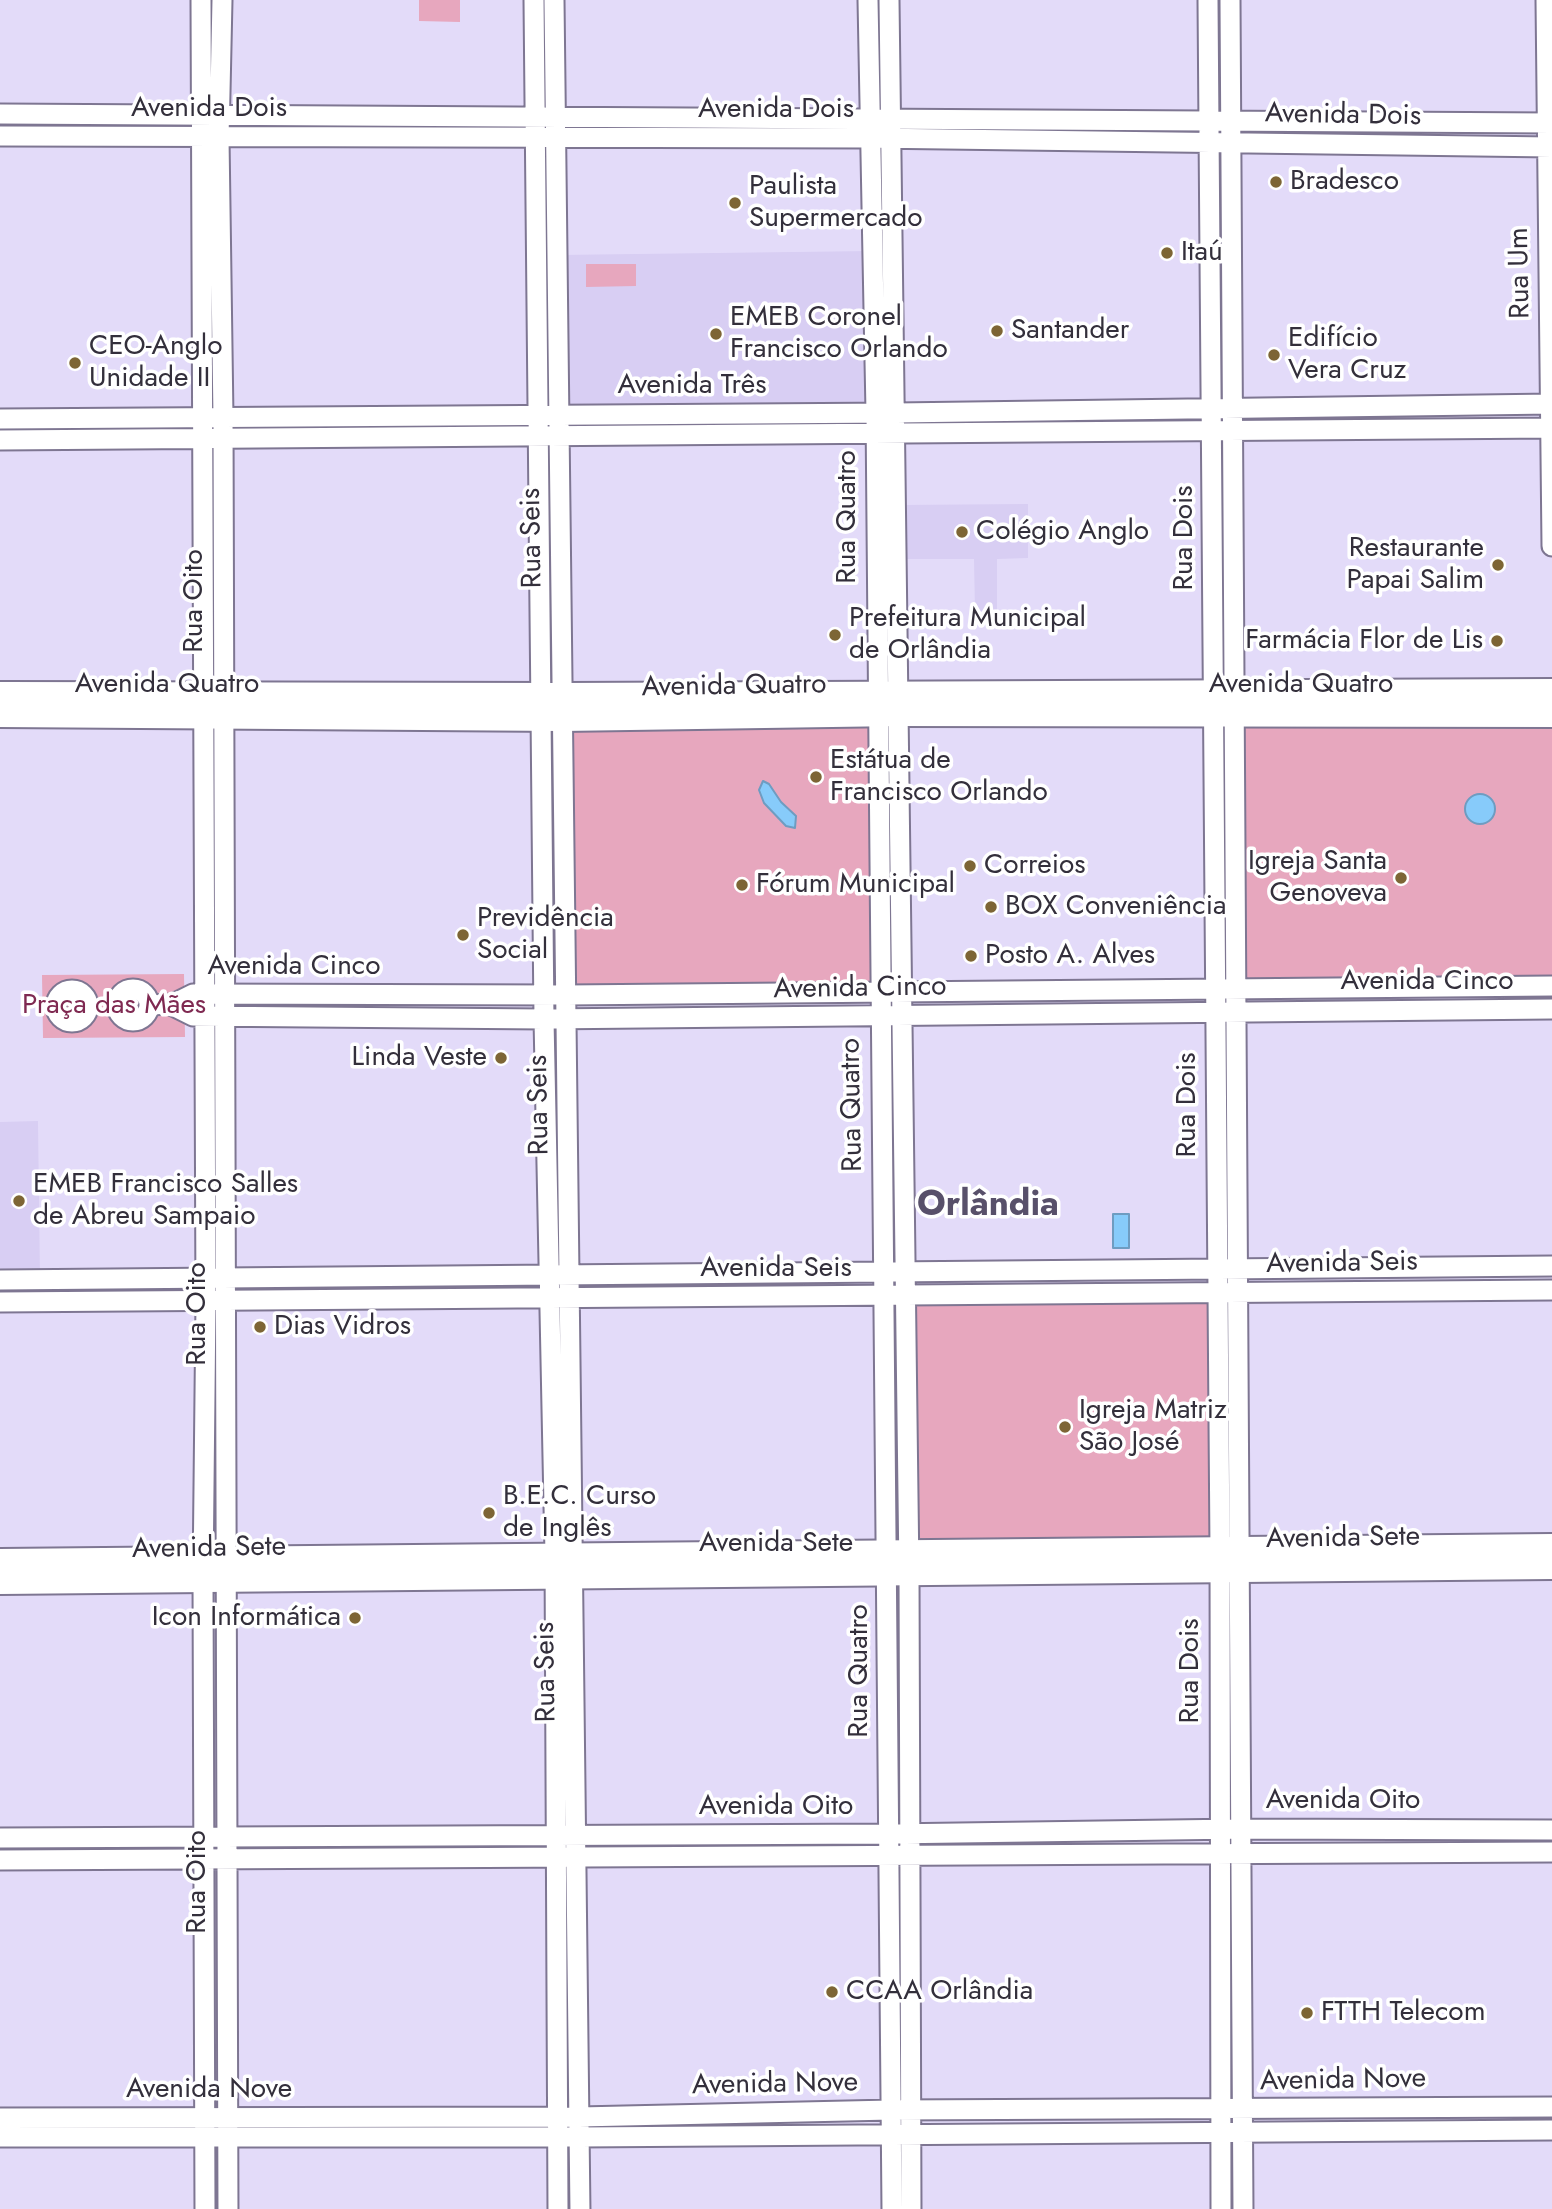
<!DOCTYPE html>
<meta charset="utf-8">
<style>
body{margin:0}
canvas{display:block;background:#e3dbf9}
</style>
<canvas width="1552" height="2209"></canvas>
<script>
const c = document.querySelector('canvas').getContext('2d');
c.lineJoin = 'round';
function paint(path, color) { c.fillStyle = color; c.fill(path, 'evenodd'); }
const poly = rows => new Path2D(rows.map(r => 'M' + r).join(''));
function strokePath(path, color, width, dash) { c.strokeStyle = color; c.lineWidth = width; c.lineCap = dash ? 'butt' : 'round'; c.setLineDash(dash || []); c.stroke(path); }
function write(font, color, halo, rows, align = 'center') {
  c.font = font + ' Jost,sans-serif'; c.lineWidth = 7; c.setLineDash([]); c.textBaseline = 'middle'; c.strokeStyle = halo; c.fillStyle = color; for (const [text, x, y, turn = 0] of rows) {
    c.save(); c.translate(x, y); c.rotate((+turn || 0) * Math.PI / 180); c.textAlign = isNaN(turn) ? turn : align; if (halo) c.strokeText(text, 0, 0); c.fillText(text, 0, 0); c.restore();
  }
}
const built = poly([
 [872,251,876,412,559,415,558,255],
 [1028,504,1028,558,997,559,997,611,975,611,974,559,897,559,897,505],
 [38,1121,40,1280,0,1281,0,1122]
]);
const green = poly([
 [419,0,460,0,460,22,419,21],
 [586,264,636,264,636,286,586,287],
 [877,715,880,993,566,995,563,719],
 [1552,715,1552,985,1236,988,1236,716],
 [184,974,185,1037,43,1038,42,975],
 [1217,1294,1220,1549,909,1552,905,1297]
]);
const water = poly([
 [763,781,769,784,781,802,796,816,795,828,786,826,764,803,759,790,763,781],
 '1465 809a15 15 0 1 1 30 0a15 15 0 1 1-30 0Z',
 [1113,1214,1129,1214,1129,1248,1113,1248,1113,1214]
]);
const minor = poly([
 [201,0,206,1301,203,1579,205,2209],
 [222,0,219,138,223,418,228,2209],
 [534,0,544,1019,555,1554,558,2209],
 [554,0,580,2209],
 [868,0,876,412,892,2209],
 [889,0,909,1573,911,2209],
 [1208,0,1220,1549,1221,2209],
 [1230,0,1243,2209],
 [1546,0,1552,546],
 [0,114,1552,123],
 [0,136,869,138,1552,147],
 [0,419,896,413,1552,404],
 [0,440,1552,428],
 '117 1005a16 16 0 1 1 32 0a16 16 0 1 1-32 0Z',
 '56 1006a16 16 0 1 1 32 0a16 16 0 1 1-32 0Z',
 [149,1005,173,1004,193,994,566,995,1552,986],
 [171,1005,193,1016,544,1019,1552,1009],
 [0,1280,1552,1266],
 [0,1302,1552,1290],
 [0,1838,888,1834,1240,1829,1552,1830],
 [0,1860,1552,1852],
 [0,2118,579,2117,891,2110,1552,2107],
 [0,2137,580,2137,1552,2130]
]);
const tertiary = poly([
 [0,694,563,695,1552,691],
 [0,715,563,719,899,714,1552,715],
 [0,1561,1552,1546],
 [0,1582,1552,1567]
]);
const markers = [
 [1276,182,7,"#7d6535"],
 [735,203,7,"#7d6535"],
 [1167,253,7,"#7d6535"],
 [997,331,7,"#7d6535"],
 [716,334,7,"#7d6535"],
 [1274,355,7,"#7d6535"],
 [75,363,7,"#7d6535"],
 [962,532,7,"#7d6535"],
 [1498,565,7,"#7d6535"],
 [835,635,7,"#7d6535"],
 [1497,641,7,"#7d6535"],
 [816,777,7,"#7d6535"],
 [970,866,7,"#7d6535"],
 [1401,878,7,"#7d6535"],
 [742,885,7,"#7d6535"],
 [991,907,7,"#7d6535"],
 [463,935,7,"#7d6535"],
 [971,956,7,"#7d6535"],
 [501,1058,7,"#7d6535"],
 [19,1201,7,"#7d6535"],
 [260,1327,7,"#7d6535"],
 [1065,1427,7,"#7d6535"],
 [489,1513,7,"#7d6535"],
 [355,1618,7,"#7d6535"],
 [832,1992,7,"#7d6535"],
 [1307,2013,7,"#7d6535"]
];
const streetNames = [
 ["Avenida Dois",209,109],
 ["Avenida Dois",776,110],
 ["Avenida Dois",1343,116,1],
 ["Rua Um",1521,273,-91],
 ["Avenida Três",692,386],
 ["Rua Quatro",848,517,-90],
 ["Rua Seis",533,538,-91],
 ["Rua Dois",1185,538,-90],
 ["Rua Oito",195,601,-90],
 ["Avenida Quatro",167,685],
 ["Avenida Quatro",1301,685],
 ["Avenida Quatro",734,687,-1],
 ["Avenida Cinco",294,967],
 ["Avenida Cinco",1427,982],
 ["Avenida Cinco",860,989,-1],
 ["Rua Seis",540,1105,-91],
 ["Rua Quatro",853,1105,-91],
 ["Rua Dois",1188,1105,-90],
 ["Avenida Seis",1342,1264,-1],
 ["Avenida Seis",776,1269],
 ["Rua Oito",198,1314,-90],
 ["Avenida Sete",1343,1539,-1],
 ["Avenida Sete",776,1544],
 ["Avenida Sete",209,1549,-1],
 ["Rua Quatro",860,1671,-90],
 ["Rua Dois",1191,1671,-90],
 ["Rua Seis",547,1672,-91],
 ["Avenida Oito",1343,1801],
 ["Avenida Oito",776,1807],
 ["Rua Oito",198,1882,-90],
 ["Avenida Nove",1343,2081,-1],
 ["Avenida Nove",775,2085,-1],
 ["Avenida Nove",209,2090]
];
const poiNames = [
 ["Bradesco",1290,182],
 ["Paulista",749,187],
 ["Supermercado",749,219],
 ["Itaú",1181,253],
 ["EMEB Coronel",730,318],
 ["Francisco Orlando",730,350],
 ["Santander",1011,331],
 ["Edifício",1288,339],
 ["Vera Cruz",1288,371],
 ["CEO-Anglo",89,347],
 ["Unidade II",89,379],
 ["Colégio Anglo",976,532],
 ["Restaurante",1484,549,"right"],
 ["Papai Salim",1484,581,"right"],
 ["Prefeitura Municipal",849,619],
 ["de Orlândia",849,651],
 ["Farmácia Flor de Lis",1483,641,"right"],
 ["Estátua de",830,761],
 ["Francisco Orlando",830,793],
 ["Igreja Santa",1387,862,"right"],
 ["Genoveva",1387,894,"right"],
 ["Correios",984,866],
 ["Fórum Municipal",756,885],
 ["BOX Conveniência",1005,907],
 ["Previdência",477,919],
 ["Social",477,951],
 ["Posto A. Alves",985,956],
 ["Linda Veste",487,1058,"right"],
 ["EMEB Francisco Salles",33,1185],
 ["de Abreu Sampaio",33,1217],
 ["Dias Vidros",274,1327],
 ["Igreja Matriz",1079,1411],
 ["São José",1079,1443],
 ["B.E.C. Curso",503,1497],
 ["de Inglês",503,1529],
 ["Icon Informática",341,1618,"right"],
 ["CCAA Orlândia",846,1992],
 ["FTTH Telecom",1321,2013]
];
const parkNames = [
 ["Praça das Mães",114,1006]
];
const districtNames = [
 ["Orlândia",988,1207]
];
paint(built, '#d8cef3');
paint(green, '#e7a7be');
paint(water, '#87cbfa');
strokePath(water, '#6e9cc1', 2);
strokePath(minor, '#7e7692', 23);
strokePath(tertiary, '#7e7692', 28);
strokePath(minor, '#fff', 19);
strokePath(tertiary, '#fff', 24);
for (const [x, y, r, color] of markers) { const dot = new Path2D(); dot.arc(x, y, r, 0, 2 * Math.PI); c.fillStyle = color; c.fill(dot); strokePath(dot, '#fff', 2.5); }
write('28px', '#332f3b', '#fff', streetNames);
write('28px', '#332f3b', '#fff', poiNames, 'left');
write('28px', '#7f2951', '#fff', parkNames);
write('bold 35px', '#58506a', '#fff', districtNames);
</script>
